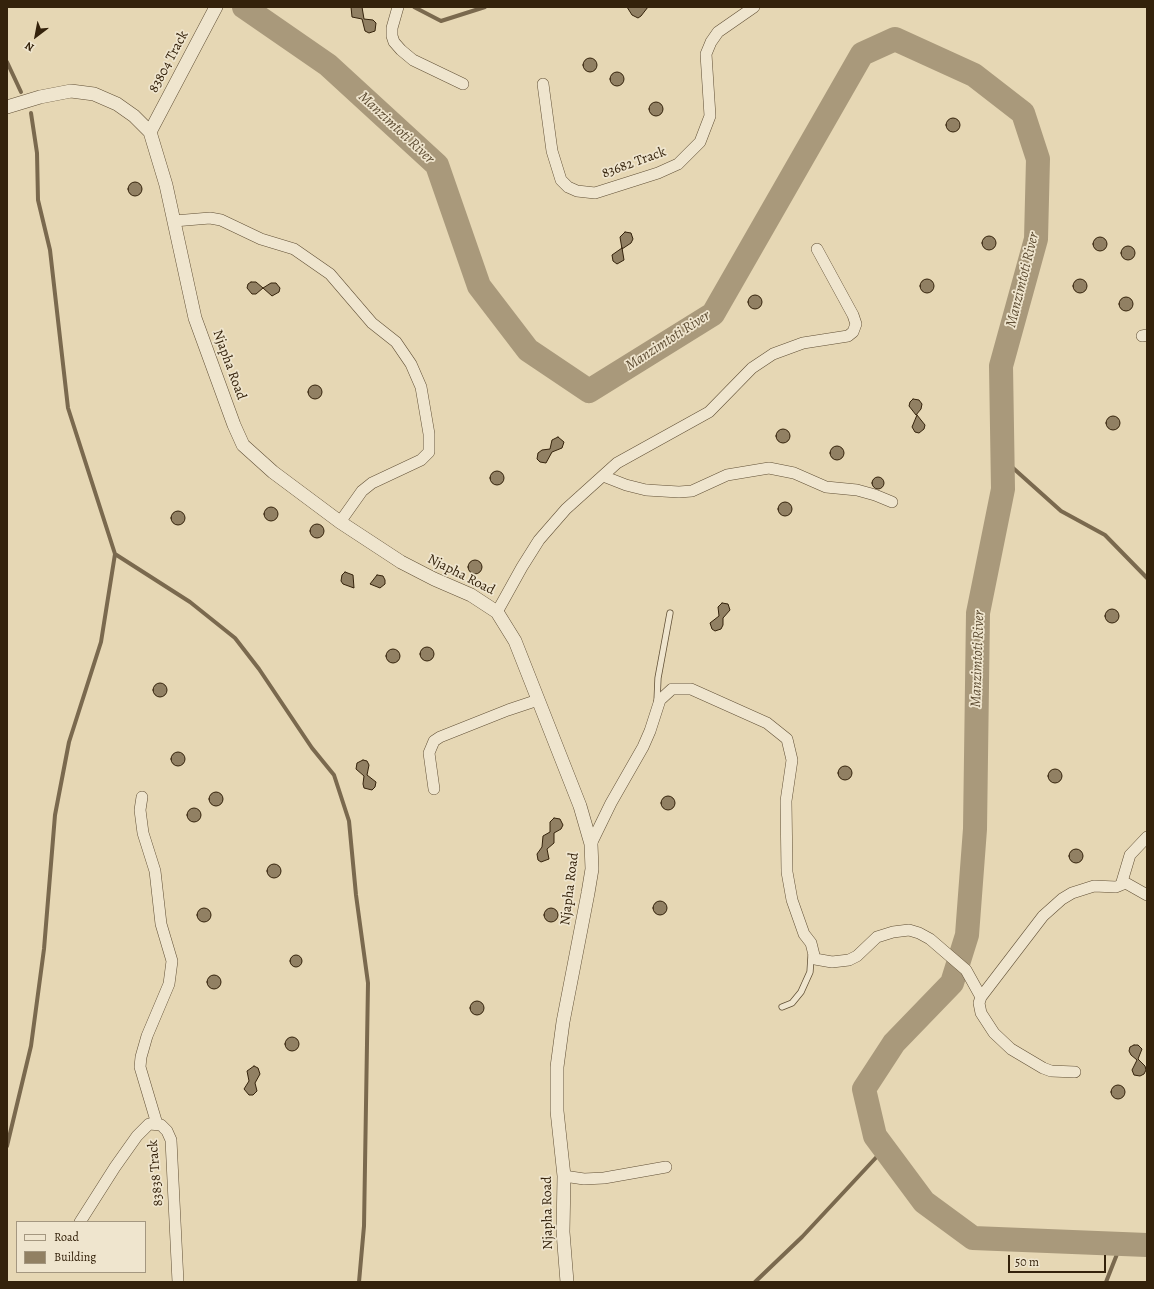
<!DOCTYPE html>
<style>
body{margin:0}
#map{position:relative;width:1154px;height:1289px;overflow:hidden;background:#e6d7b4;font-family:Alegreya,serif}
canvas{display:block}
.frame{position:absolute;inset:0;border:8px solid #34220b;pointer-events:none}
.legend{position:absolute;left:16px;top:1221px;width:130px;height:52px;box-sizing:border-box;background:#efe5ce;border:1px solid #a49780;margin:0;padding:5px 7px;list-style:none;font-size:12px;color:#34220b}
.legend li{display:flex;align-items:center;gap:8px;height:20px}
.legend b{width:20px;border:1px solid #a49780}
.north{position:absolute;left:16px;top:16px;width:40px;height:40px;-webkit-text-stroke:3px #efe5ce;paint-order:stroke;rotate:212deg;font-size:11px;font-weight:700;line-height:16px;text-align:center;color:#34220b}
.north::after{content:'';display:block;margin:auto;width:14px;height:18px;background:#34220b;clip-path:polygon(50% 0,100% 100%,50% 72%,0 100%)}
.scale{position:absolute;left:1008px;top:1255px;width:98px;height:18px;box-sizing:border-box;border:2px solid #34220b;border-top:0;padding-left:5px;font-size:12px;line-height:14px;white-space:nowrap;color:#34220b;-webkit-text-stroke:3px #efe5ce;paint-order:stroke}
</style>
<div id="map">
<canvas width="1154" height="1289"></canvas>
<div class="frame"></div>
<ul class="legend">
<li><b style="height:5px;background:#efe5ce"></b>Road</li>
<li><b style="height:11px;background:#918063"></b>Building</li>
</ul>
<div class="north">N</div>
<div class="scale">50 m</div>
</div>
<script>
const c = document.querySelector('canvas').getContext('2d');
c.lineJoin = 'round';
const poly = rows => new Path2D(rows.map(r => 'M' + r).join(''));
function strokePath(path, color, width, dash) { c.strokeStyle = color; c.lineWidth = width; c.lineCap = dash ? 'butt' : 'round'; c.setLineDash(dash || []); c.stroke(path); }
function paint(path, color) { c.fillStyle = color; c.fill(path, 'evenodd'); }
function write(font, color, halo, rows, align = 'center') {
  c.font = font + ' Alegreya,serif'; c.lineWidth = 3.5; c.setLineDash([]); c.textBaseline = 'middle'; c.strokeStyle = halo; c.fillStyle = color; for (const [text, x, y, turn = 0] of rows) {
    c.save(); c.translate(x, y); c.rotate((+turn || 0) * Math.PI / 180); c.textAlign = isNaN(turn) ? turn : align; if (halo) c.strokeText(text, 0, 0); c.fillText(text, 0, 0); c.restore();
  }
}
const stream = poly([
 [414,7,441,21,485,7],
 [248,10,255,7],
 [7,62,21,92],
 [31,113,37,153,38,200,50,250,68,408,115,554,190,602,235,638,259,669,312,748,334,775,349,821,356,895,368,983,364,1226,359,1282],
 [1003,459,1061,511,1105,535,1147,578],
 [7,1146,31,1046,44,949,55,815,69,742,101,642,115,554],
 [755,1282,802,1237,884,1149],
 [1106,1282,1121,1244]
]);
const river = poly([
 [244,7,328,65,437,165,479,286,528,350,589,391,713,314,862,54,895,39,974,75,1023,113,1038,159,1036,239,1001,366,1003,489,978,613,975,829,967,935,952,983,894,1043,864,1089,875,1136,924,1202,973,1238,1147,1245]
]);
const building = poly([
 [351,7,362,7,364,19,373,20,376,23,375,31,369,33,365,31,362,19,352,17,351,7],
 [627,7,648,7,641,16,638,18,632,15,627,7],
 '583 65a7 7 0 1 1 14 0a7 7 0 1 1-14 0Z',
 '610 79a7 7 0 1 1 14 0a7 7 0 1 1-14 0Z',
 '649 109a7 7 0 1 1 14 0a7 7 0 1 1-14 0Z',
 '946 125a7 7 0 1 1 14 0a7 7 0 1 1-14 0Z',
 '128 189a7 7 0 1 1 14 0a7 7 0 1 1-14 0Z',
 [625,232,631,233,633,239,631,243,622,249,620,237,625,232],
 '982 243a7 7 0 1 1 14 0a7 7 0 1 1-14 0Z',
 '1093 244a7 7 0 1 1 14 0a7 7 0 1 1-14 0Z',
 '1121 253a7 7 0 1 1 14 0a7 7 0 1 1-14 0Z',
 [622,248,624,260,617,264,613,261,612,255,622,248],
 '1073 286a7 7 0 1 1 14 0a7 7 0 1 1-14 0Z',
 '920 286a7 7 0 1 1 14 0a7 7 0 1 1-14 0Z',
 [251,282,256,282,263,288,271,283,276,283,280,288,279,292,272,296,263,288,256,294,252,294,247,288,248,284,251,282],
 '748 302a7 7 0 1 1 14 0a7 7 0 1 1-14 0Z',
 '1119 304a7 7 0 1 1 14 0a7 7 0 1 1-14 0Z',
 '308 392a7 7 0 1 1 14 0a7 7 0 1 1-14 0Z',
 [913,399,919,400,922,404,921,409,916,415,909,406,910,402,913,399],
 [917,415,925,425,924,429,919,433,915,432,912,427,917,415],
 '1106 423a7 7 0 1 1 14 0a7 7 0 1 1-14 0Z',
 '776 436a7 7 0 1 1 14 0a7 7 0 1 1-14 0Z',
 [558,437,564,442,562,448,552,452,546,463,540,462,537,459,538,453,542,450,550,449,552,440,558,437],
 '830 453a7 7 0 1 1 14 0a7 7 0 1 1-14 0Z',
 '490 478a7 7 0 1 1 14 0a7 7 0 1 1-14 0Z',
 '872 483a6 6 0 1 1 12 0a6 6 0 1 1-12 0Z',
 '778 509a7 7 0 1 1 14 0a7 7 0 1 1-14 0Z',
 '264 514a7 7 0 1 1 14 0a7 7 0 1 1-14 0Z',
 '171 518a7 7 0 1 1 14 0a7 7 0 1 1-14 0Z',
 '310 531a7 7 0 1 1 14 0a7 7 0 1 1-14 0Z',
 '468 567a7 7 0 1 1 14 0a7 7 0 1 1-14 0Z',
 [345,572,353,575,354,588,343,584,341,581,342,575,345,572],
 [377,575,383,576,385,580,385,584,380,588,370,584,377,575],
 [722,603,728,604,730,610,723,618,723,625,721,629,715,631,712,629,710,623,719,616,718,607,722,603],
 '1105 616a7 7 0 1 1 14 0a7 7 0 1 1-14 0Z',
 '420 654a7 7 0 1 1 14 0a7 7 0 1 1-14 0Z',
 '386 656a7 7 0 1 1 14 0a7 7 0 1 1-14 0Z',
 '153 690a7 7 0 1 1 14 0a7 7 0 1 1-14 0Z',
 '171 759a7 7 0 1 1 14 0a7 7 0 1 1-14 0Z',
 [363,760,367,761,369,765,367,775,376,782,375,787,372,790,364,788,363,784,364,776,356,769,357,763,363,760],
 '838 773a7 7 0 1 1 14 0a7 7 0 1 1-14 0Z',
 '1048 776a7 7 0 1 1 14 0a7 7 0 1 1-14 0Z',
 '209 799a7 7 0 1 1 14 0a7 7 0 1 1-14 0Z',
 '661 803a7 7 0 1 1 14 0a7 7 0 1 1-14 0Z',
 '187 815a7 7 0 1 1 14 0a7 7 0 1 1-14 0Z',
 [554,818,560,819,563,825,561,829,554,833,554,843,547,849,549,859,541,862,538,860,537,854,542,847,543,836,550,832,550,822,554,818],
 '1069 856a7 7 0 1 1 14 0a7 7 0 1 1-14 0Z',
 '267 871a7 7 0 1 1 14 0a7 7 0 1 1-14 0Z',
 '653 908a7 7 0 1 1 14 0a7 7 0 1 1-14 0Z',
 '544 915a7 7 0 1 1 14 0a7 7 0 1 1-14 0Z',
 '197 915a7 7 0 1 1 14 0a7 7 0 1 1-14 0Z',
 '290 961a6 6 0 1 1 12 0a6 6 0 1 1-12 0Z',
 '207 982a7 7 0 1 1 14 0a7 7 0 1 1-14 0Z',
 '470 1008a7 7 0 1 1 14 0a7 7 0 1 1-14 0Z',
 '285 1044a7 7 0 1 1 14 0a7 7 0 1 1-14 0Z',
 [1134,1045,1138,1045,1142,1049,1138,1059,1145,1066,1146,1070,1144,1074,1140,1076,1134,1075,1132,1070,1137,1060,1131,1055,1129,1051,1130,1047,1134,1045],
 [254,1066,258,1068,260,1074,255,1083,257,1091,253,1095,249,1095,244,1089,249,1081,247,1071,254,1066],
 '1111 1092a7 7 0 1 1 14 0a7 7 0 1 1-14 0Z'
]);
const service = poly([
 [657,701,658,678,670,613],
 [782,1007,792,1003,801,992,810,972,811,956]
]);
const minor = poly([
 [398,7,392,28,392,36,394,42,401,50,413,60,463,84],
 [543,84,552,151,561,180,568,187,577,191,595,193,658,173,678,164,700,142,710,116,706,54,711,42,718,32,754,7],
 [174,221,210,218,221,220,261,239,294,249,330,274,372,323,396,342,411,364,421,387,429,434,429,452,421,460,372,483,362,491,340,522],
 [1142,336,1147,335],
 [603,476,626,485,646,490,679,492,692,491,727,475,769,468,794,473,826,487,857,490,875,495,892,502],
 [497,612,522,567,539,540,566,509,617,463,709,412,752,368,773,354,803,343,848,336,853,332,856,324,853,315,817,249],
 [434,789,429,753,434,741,440,737,508,710,538,700],
 [142,797,140,810,143,833,155,871,161,924,172,961,169,984,147,1036,141,1057,140,1067,157,1124],
 [591,844,611,803,643,747,650,731,660,700,672,689,691,689,767,723,787,739,792,760,786,801,787,872,792,900,804,934,811,943,815,959,832,962,849,960,857,956,877,937,893,932,909,930,919,933,930,939,966,970,981,997],
 [1124,882,1147,895],
 [1075,1072,1051,1071,1043,1068,1011,1049,994,1033,981,1013,979,1003,981,997,1043,916,1062,899,1072,893,1094,886,1116,887,1121,885,1130,855,1147,837],
 [564,1176,584,1179,604,1178,666,1167],
 [80,1222,115,1167,137,1136,149,1124,161,1125,167,1131,171,1140,178,1282]
]);
const tertiary = poly([
 [7,107,40,97,71,91,94,94,117,104,134,116,150,132,166,185,195,318,234,425,243,445,273,472,340,522,401,562,434,579,471,595,497,612,515,641,580,806,591,844,592,869,588,893,563,1022,557,1067,557,1111,564,1176,563,1232,567,1282],
 [150,132,216,7]
]);
const streetNames = [
 ["83804 Track",169,62,-62],
 ["83682 Track",634,163,-20],
 ["Njapha Road",229,365,70],
 ["Njapha Road",461,575,27],
 ["Njapha Road",570,889,-83],
 ["83838 Track",156,1173,-95],
 ["Njapha Road",548,1213,-91]
];
const waterNames = [
 ["Manzimtoti River",396,128,43],
 ["Manzimtoti River",1023,280,-76],
 ["Manzimtoti River",668,341,-33],
 ["Manzimtoti River",978,659,-88]
];
strokePath(stream, '#7a694e', 4);
strokePath(river, '#a9997b', 24);
paint(building, '#918063');
strokePath(building, '#34220b', 1);
strokePath(service, '#604f35', 7);
strokePath(minor, '#604f35', 12);
strokePath(tertiary, '#604f35', 14);
strokePath(service, '#efe5ce', 5.5);
strokePath(minor, '#efe5ce', 11);
strokePath(tertiary, '#efe5ce', 13);
write('14px', '#34220b', '#efe5ce', streetNames);
write('italic 15px', '#5d4c32', '#efe5ce', waterNames);
</script>
